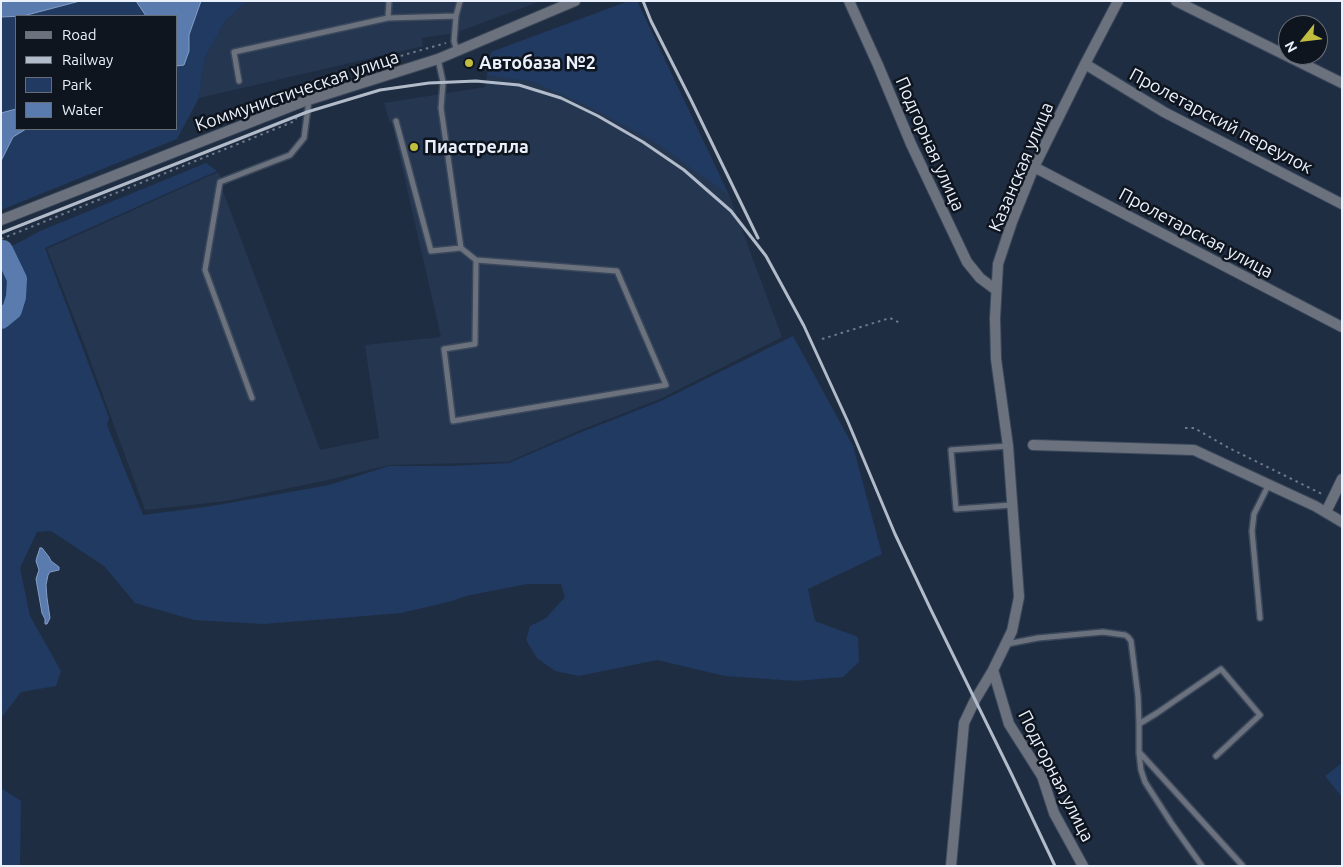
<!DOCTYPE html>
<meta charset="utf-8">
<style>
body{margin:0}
#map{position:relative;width:1343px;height:867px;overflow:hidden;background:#1f2d42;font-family:Ubuntu,sans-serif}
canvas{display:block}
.frame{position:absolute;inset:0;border:2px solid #eaf1fc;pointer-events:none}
.legend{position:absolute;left:15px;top:15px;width:162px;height:115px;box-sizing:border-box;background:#0f151e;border:1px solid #676d77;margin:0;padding:6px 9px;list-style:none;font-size:15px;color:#eaf1fc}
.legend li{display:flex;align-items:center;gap:10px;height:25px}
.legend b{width:25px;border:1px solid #676d77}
.north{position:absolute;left:1278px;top:15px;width:50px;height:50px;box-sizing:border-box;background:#0f151e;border:1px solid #676d77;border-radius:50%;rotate:241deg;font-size:14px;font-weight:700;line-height:20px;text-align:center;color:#eaf1fc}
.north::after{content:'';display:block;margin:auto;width:18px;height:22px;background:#c1bd3f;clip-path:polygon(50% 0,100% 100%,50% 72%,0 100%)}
</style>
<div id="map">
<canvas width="1343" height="867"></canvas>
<div class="frame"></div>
<ul class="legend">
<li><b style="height:6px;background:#6b727d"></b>Road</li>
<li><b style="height:6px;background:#b2bbc9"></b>Railway</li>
<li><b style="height:14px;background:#213a61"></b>Park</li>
<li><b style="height:14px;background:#5a7bad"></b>Water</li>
</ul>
<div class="north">N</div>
</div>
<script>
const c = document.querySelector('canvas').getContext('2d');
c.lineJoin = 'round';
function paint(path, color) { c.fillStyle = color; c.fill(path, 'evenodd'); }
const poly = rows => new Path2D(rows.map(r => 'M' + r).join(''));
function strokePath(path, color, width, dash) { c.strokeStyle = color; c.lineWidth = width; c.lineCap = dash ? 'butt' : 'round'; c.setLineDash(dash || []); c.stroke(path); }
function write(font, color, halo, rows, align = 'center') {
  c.font = font + ' Ubuntu,sans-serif'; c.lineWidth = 5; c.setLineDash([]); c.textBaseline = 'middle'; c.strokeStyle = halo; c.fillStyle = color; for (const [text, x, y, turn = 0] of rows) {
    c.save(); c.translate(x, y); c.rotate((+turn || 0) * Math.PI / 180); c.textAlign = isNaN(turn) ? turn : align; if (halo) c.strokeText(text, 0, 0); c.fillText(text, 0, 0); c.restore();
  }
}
const built = poly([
 [247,1,541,1,455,33,422,38,423,46,199,98,205,57,226,20],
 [629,1,637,1,729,195,782,337,660,399,578,431,508,462,389,465,328,480,226,501,145,510,86,349,47,249,218,172,224,183,221,186,320,450,379,438,365,345,441,337,392,123,390,123,384,103,485,87,491,52]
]);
const green = poly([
 [80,1,136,1,146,16,16,16,16,109,1,113,1,17,23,16],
 [201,1,247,1,226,20,205,57,199,98,177,139,1,210,1,161,13,137,26,129,176,129,176,66,178,65,189,51,189,35],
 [629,1,637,1,729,195,655,142,592,108,534,82,487,75,491,52],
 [206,163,217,171,45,248,109,418,107,425,143,515,212,506,329,485,389,466,450,466,509,463,579,433,661,401,793,336,853,446,882,554,808,589,815,621,858,637,859,662,843,677,796,681,725,676,657,660,579,676,555,671,537,658,526,640,530,626,546,618,565,597,561,584,527,584,466,596,452,601,401,613,353,617,263,624,194,620,135,603,104,566,51,531,37,532,20,568,30,616,61,671,56,686,21,692,1,718,1,251,22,241,40,231],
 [1342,763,1342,797,1325,776],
 [1,788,21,801,20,866,1,866]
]);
const water = poly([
 [1,1,80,1,23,16,1,17,1,1],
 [136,1,201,1,189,35,189,51,184,65,176,66,176,16,146,16,136,1],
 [16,109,16,129,26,129,13,137,1,161,1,113,16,109],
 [40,548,42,548,49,557,51,561,59,567,59,570,50,572,48,575,46,585,47,598,50,618,47,624,45,624,45,619,42,613,36,579,39,570,36,561,37,557,40,548]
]);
const river = poly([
 [1,319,12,310,16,297,17,279,3,250]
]);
const path = poly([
 [306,90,309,82,446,43],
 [1,239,295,121,297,116],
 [822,339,890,318,900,323],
 [1185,428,1194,428,1229,448,1324,495]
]);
const service = poly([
 [389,1,388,18,456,16],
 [457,51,454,41,456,16,460,1],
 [239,81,234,52,388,18],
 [396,121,431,251,461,248,441,108,443,82,438,59],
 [461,248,476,260,617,271,666,385,453,421,444,349,475,344,476,260],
 [252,398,205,270,220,182,290,155,304,138,309,100],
 [1008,446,951,450,956,509,1012,505],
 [1260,618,1252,531,1254,514,1269,484],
 [1007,644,1038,638,1103,632,1125,635,1128,637,1131,641,1138,696,1139,724],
 [1140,753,1242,865,1241,866],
 [1202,866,1172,824,1145,782,1141,770,1139,753,1139,724,1157,713,1221,669,1260,715,1216,756]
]);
const minor = poly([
 [849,1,878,65,911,144,967,262,980,278,996,290],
 [1176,1,1342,83],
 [1085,64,1164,112,1342,204],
 [1034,167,1342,327],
 [1,220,302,102,438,59,575,1],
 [1033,445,1194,450,1315,506,1342,522],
 [1326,512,1342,479],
 [993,670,1009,724,1042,776,1054,813,1083,866],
 [951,866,964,723,975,700,993,670,1012,631,1019,597,1008,446,996,359,995,318,998,264,1012,222,1034,167,1085,64,1118,1]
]);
const rail = poly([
 [643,1,651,21,691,100,758,238],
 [1,233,307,112,380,90,429,83,476,81,519,85,561,98,598,116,643,142,684,170,731,211,766,256,804,326,848,422,895,534,931,610,1011,773,1055,866]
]);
const markers = [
 [469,63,5,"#c1bd3f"],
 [414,147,5,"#c1bd3f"]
];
const poiNames = [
 ["Автобаза №2",479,63],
 ["Пиастрелла",424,147]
];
const streetNames = [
 ["Коммунистическая улица",297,91,-19],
 ["Пролетарский переулок",1221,121,28],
 ["Подгорная улица",930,144,66],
 ["Казанская улица",1021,167,-67],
 ["Пролетарская улица",1196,233,28],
 ["Подгорная улица",1056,776,63]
];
paint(built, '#253651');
paint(green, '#213a61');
paint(water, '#5a7bad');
strokePath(water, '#859ec5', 1);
strokePath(river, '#5a7bad', 20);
strokePath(service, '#3b485c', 8);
strokePath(minor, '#3b485c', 12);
strokePath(path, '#6e798a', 2, [2.5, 4]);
strokePath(service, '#6b727d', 5);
strokePath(minor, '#6b727d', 10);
strokePath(rail, '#b2bbc9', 3);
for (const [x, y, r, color] of markers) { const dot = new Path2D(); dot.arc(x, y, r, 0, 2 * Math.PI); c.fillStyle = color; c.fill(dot); strokePath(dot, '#0f151e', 2); }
write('bold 18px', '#eaf1fc', '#0f151e', poiNames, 'left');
write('18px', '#eaf1fc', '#0f151e', streetNames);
</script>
